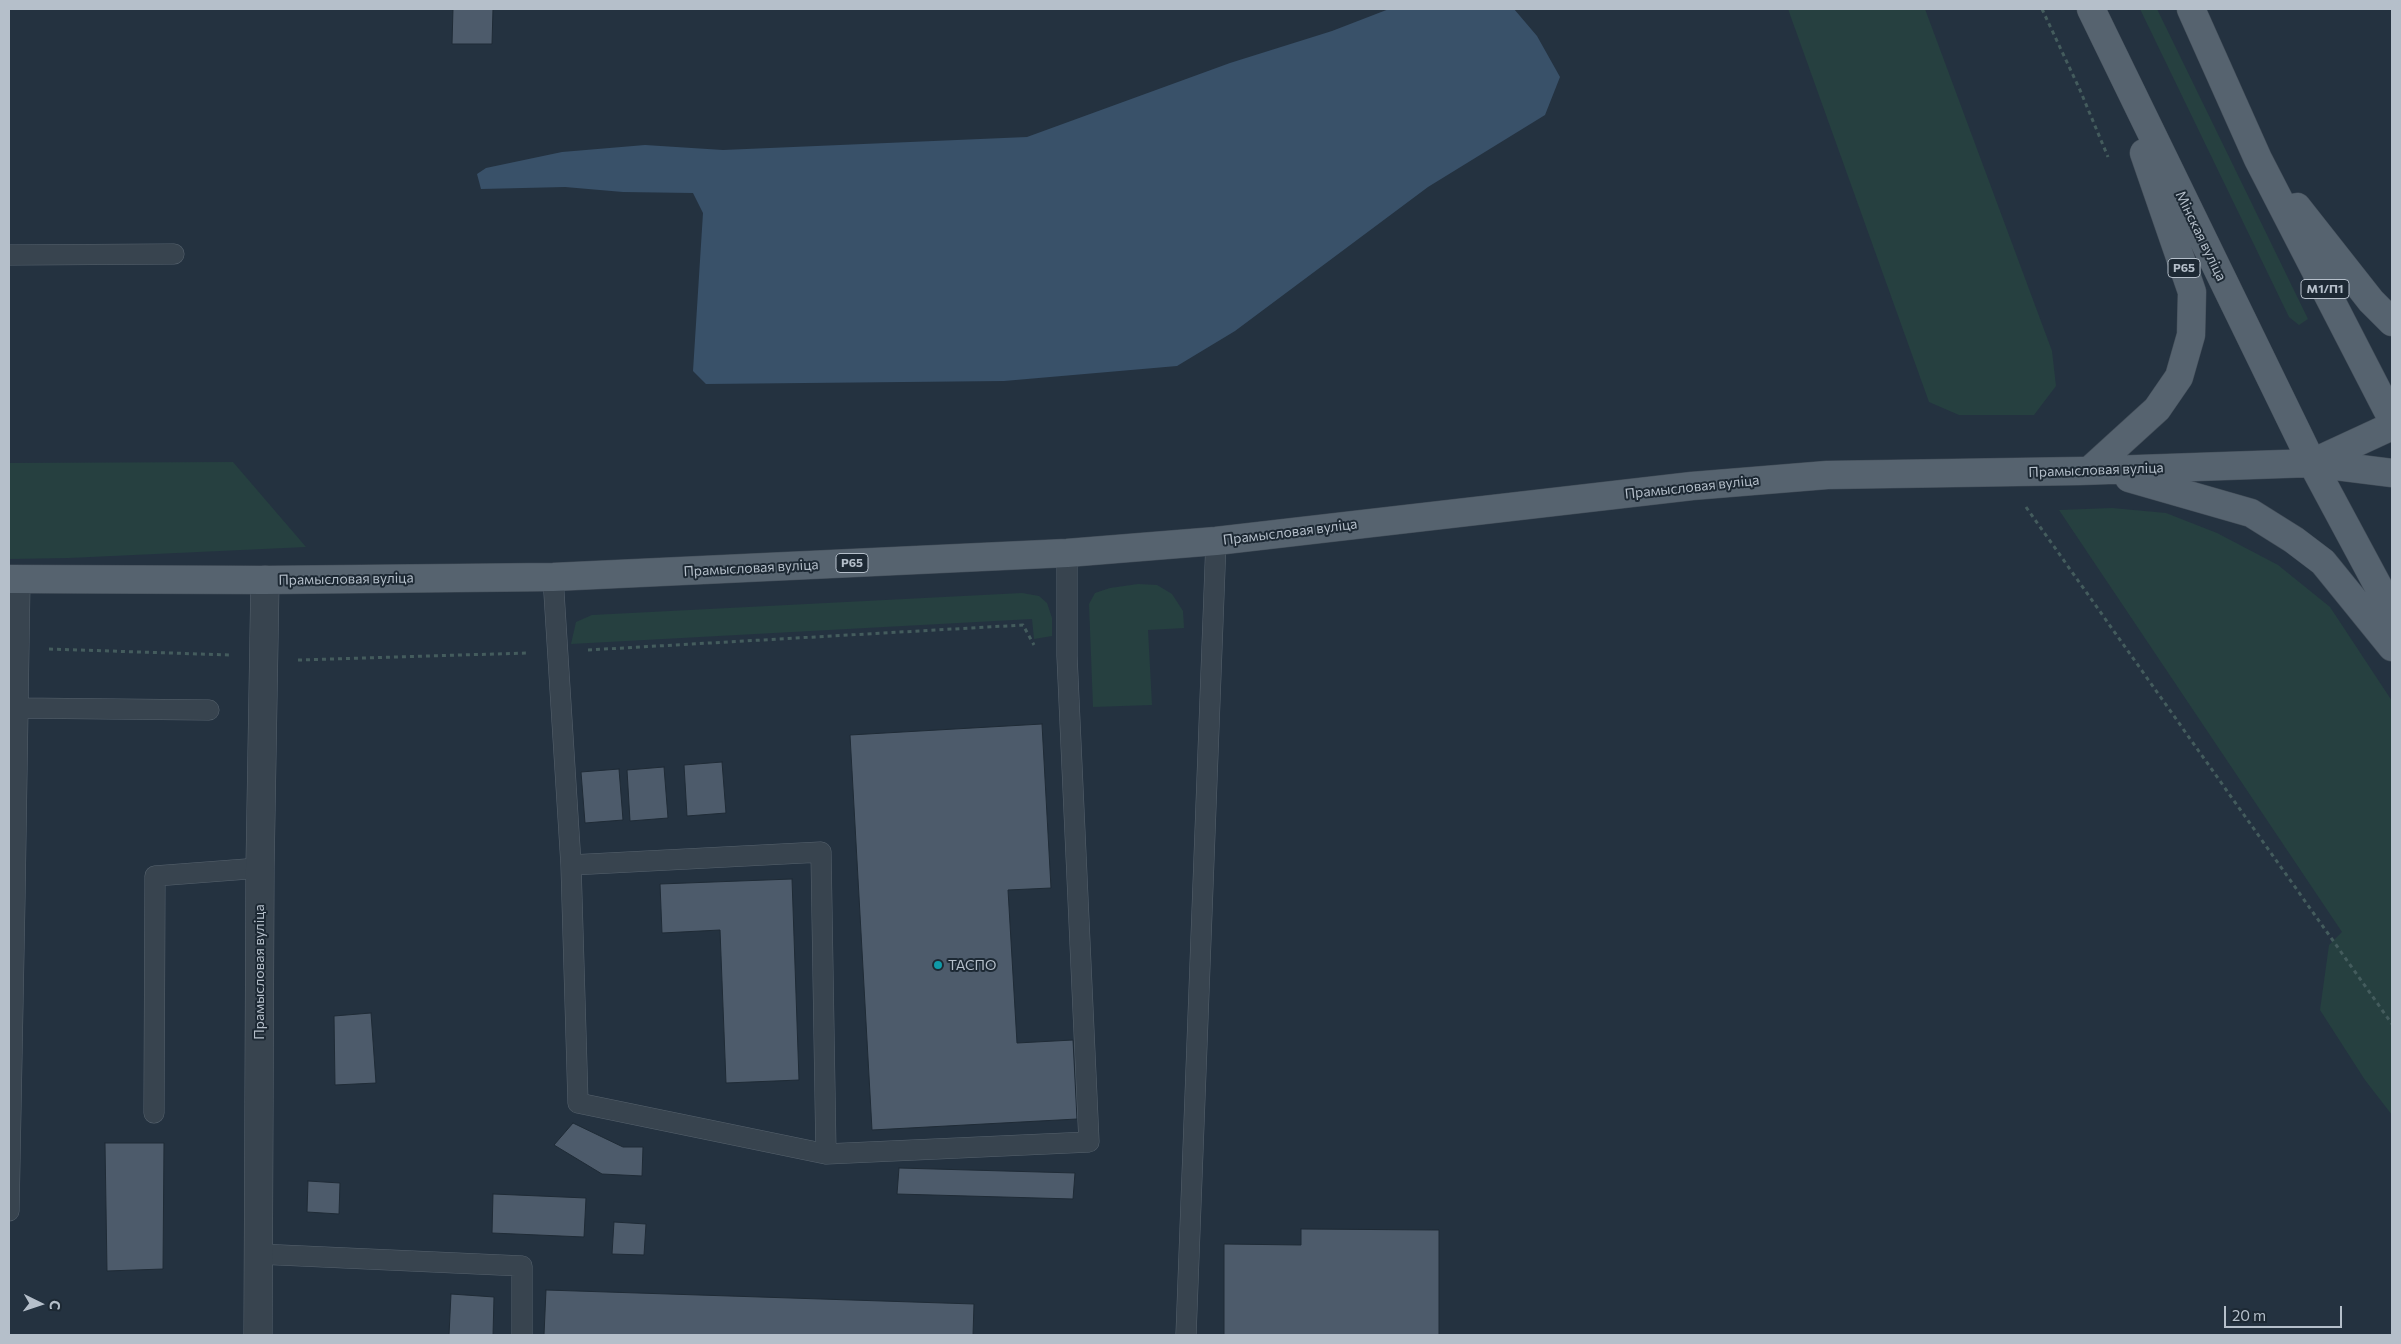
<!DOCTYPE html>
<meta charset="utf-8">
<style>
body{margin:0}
#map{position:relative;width:2401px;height:1344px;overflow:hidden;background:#243240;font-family:Commissioner,sans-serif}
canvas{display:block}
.frame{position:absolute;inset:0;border:10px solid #b5bfca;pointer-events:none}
.north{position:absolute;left:15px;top:1279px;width:50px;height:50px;-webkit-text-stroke:4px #1d2934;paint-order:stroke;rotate:94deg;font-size:14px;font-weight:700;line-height:20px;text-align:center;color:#b5bfca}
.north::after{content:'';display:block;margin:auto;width:18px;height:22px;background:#b5bfca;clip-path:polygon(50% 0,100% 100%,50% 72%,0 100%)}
.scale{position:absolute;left:2224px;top:1306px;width:118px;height:22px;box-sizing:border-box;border:2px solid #b5bfca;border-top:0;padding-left:6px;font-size:15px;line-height:18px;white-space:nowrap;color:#b5bfca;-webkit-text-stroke:4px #1d2934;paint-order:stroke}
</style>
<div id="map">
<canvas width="2401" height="1344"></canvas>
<div class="frame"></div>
<div class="north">С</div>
<div class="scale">20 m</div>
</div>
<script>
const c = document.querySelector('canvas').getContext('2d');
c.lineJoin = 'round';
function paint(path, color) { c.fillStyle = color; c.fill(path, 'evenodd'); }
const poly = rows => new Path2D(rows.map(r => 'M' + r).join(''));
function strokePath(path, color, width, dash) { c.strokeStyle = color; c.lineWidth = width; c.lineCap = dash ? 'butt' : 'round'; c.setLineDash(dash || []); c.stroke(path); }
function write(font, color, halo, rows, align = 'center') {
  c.font = font + ' Commissioner,sans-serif'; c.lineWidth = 4; c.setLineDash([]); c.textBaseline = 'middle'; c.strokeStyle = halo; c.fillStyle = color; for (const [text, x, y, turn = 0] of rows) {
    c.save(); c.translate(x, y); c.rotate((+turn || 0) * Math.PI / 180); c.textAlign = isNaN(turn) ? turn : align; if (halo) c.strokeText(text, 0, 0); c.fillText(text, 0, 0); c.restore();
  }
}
const green = poly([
 [1788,9,1925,9,2052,351,2056,386,2034,415,1959,415,1929,402],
 [2140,9,2157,9,2308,319,2299,325,2289,317],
 [233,462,306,547,69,558,9,559,9,463],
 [2112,508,2166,513,2217,533,2278,565,2330,607,2392,701,2392,1115,2365,1080,2320,1010,2329,945,2342,932,2059,510],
 [1138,584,1157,585,1172,594,1183,611,1184,628,1148,630,1152,705,1093,707,1089,604,1095,593,1110,588],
 [1022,593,1039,596,1047,603,1052,618,1052,636,1034,639,1032,619,571,644,576,622,592,615]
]);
const water = poly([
 [1389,9,1514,9,1537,36,1560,77,1545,115,1428,187,1235,331,1177,366,1004,381,706,384,693,371,703,213,693,193,623,192,565,187,481,189,477,174,486,168,562,152,645,145,723,150,1027,137,1230,63,1332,31]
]);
const building = poly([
 [453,9,493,9,492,44,452,44,453,9],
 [1042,724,1051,888,1008,890,1017,1043,1073,1040,1077,1119,872,1130,850,735,1042,724],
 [722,762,726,813,687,816,684,765,722,762],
 [664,767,668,818,630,821,627,770,664,767],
 [619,769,623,820,585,823,581,772,619,769],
 [792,879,799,1080,726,1083,720,930,662,933,660,884,792,879],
 [371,1013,376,1083,335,1085,334,1016,371,1013],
 [573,1123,623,1147,643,1147,642,1176,602,1174,554,1145,573,1123],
 [105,1143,164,1143,163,1269,107,1271,105,1143],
 [899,1168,1075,1173,1073,1199,897,1194,899,1168],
 [308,1181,340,1183,339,1214,307,1212,308,1181],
 [493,1194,586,1198,584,1237,492,1233,493,1194],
 [614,1222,646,1224,644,1255,612,1254,614,1222],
 [1301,1229,1439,1230,1439,1335,1224,1335,1224,1244,1301,1245,1301,1229],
 [546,1290,974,1304,973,1335,544,1335,546,1290],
 [451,1294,494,1297,493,1335,449,1335,451,1294]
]);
const path = poly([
 [2042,9,2080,90,2108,157],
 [2026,507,2392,1024],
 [49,649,230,655],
 [588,650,1023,625,1034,645],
 [298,660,527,653]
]);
const lane = poly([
 [9,255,174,254],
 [553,577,571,865,578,1103,826,1154,1089,1142,1067,656,1067,553],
 [18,708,209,710],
 [571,865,821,852,826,1154],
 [9,896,15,896,9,1211],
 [15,896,20,579],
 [154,1113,155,876,260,868],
 [258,1254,522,1266,522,1335],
 [1186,1335,1216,541]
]);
const street = poly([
 [258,1335,260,868,265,580]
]);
const primary = poly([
 [2091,9,2312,463,2392,612],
 [2191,9,2258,159,2392,419],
 [2297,207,2371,301,2392,322],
 [2312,463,2392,426],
 [2090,470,2157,409,2179,377,2191,335,2192,292,2144,153],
 [2129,478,2251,513,2294,540,2323,562,2392,647],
 [9,579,265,580,553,577,1067,553,1216,541,1692,486,1827,475,2080,471,2312,463,2392,473]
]);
const markers = [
 [938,965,5,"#0f9aa8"]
];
const shields = [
 [2184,268,32],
 [2325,289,48],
 [852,563,32]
];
const shieldNames = [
 ["Р65",2184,268],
 ["М1/П1",2325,289],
 ["Р65",852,563]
];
const streetNames = [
 ["Мінская вуліца",2201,236,64],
 ["Прамысловая вуліца",2096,470,-2],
 ["Прамысловая вуліца",1692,487,-6],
 ["Прамысловая вуліца",1290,532,-7],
 ["Прамысловая вуліца",751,568,-3],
 ["Прамысловая вуліца",346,579,-1],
 ["Прамысловая вуліца",259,972,-90]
];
const poiNames = [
 ["ТАСПО",948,965]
];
paint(green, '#264040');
paint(water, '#395169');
paint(building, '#4d5b6b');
strokePath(building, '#1f2b36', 1);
strokePath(lane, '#56626d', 21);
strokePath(street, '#56626d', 29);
strokePath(primary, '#424d58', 29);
strokePath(path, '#445c5d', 3, [4, 4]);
strokePath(lane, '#38444f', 20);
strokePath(street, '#38444f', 28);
strokePath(primary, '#56636f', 28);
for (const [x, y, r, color] of markers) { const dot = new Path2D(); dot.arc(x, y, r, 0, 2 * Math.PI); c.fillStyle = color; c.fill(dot); strokePath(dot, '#1d2934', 2); }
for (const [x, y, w] of shields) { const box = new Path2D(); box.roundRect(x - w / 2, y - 9.5, w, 19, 4); c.fillStyle = '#1d2934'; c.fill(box); strokePath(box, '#b5bfca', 1); }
write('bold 12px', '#b5bfca', null, shieldNames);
write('14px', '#b5bfca', '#1d2934', streetNames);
write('14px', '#b5bfca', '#1d2934', poiNames, 'left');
</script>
